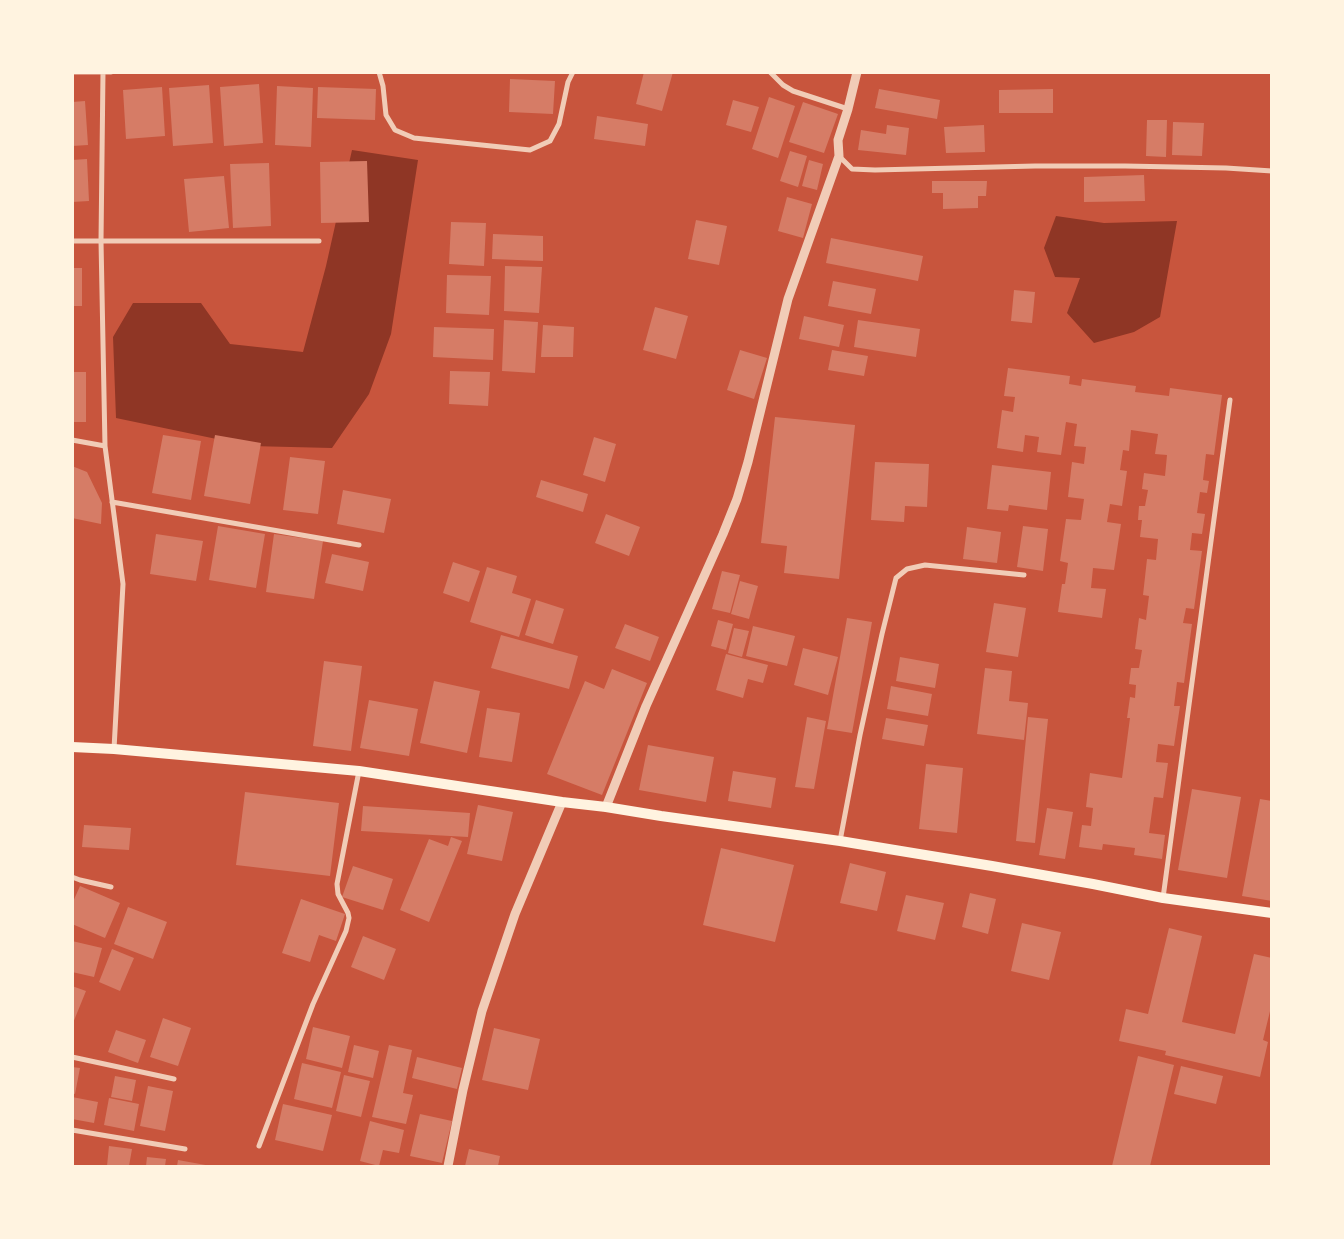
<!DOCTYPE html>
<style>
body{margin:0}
#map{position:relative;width:1344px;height:1239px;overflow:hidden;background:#c8553d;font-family:"PT Sans",sans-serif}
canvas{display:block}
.frame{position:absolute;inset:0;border:74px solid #fff3e0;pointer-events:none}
</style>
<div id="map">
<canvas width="1344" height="1239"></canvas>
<div class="frame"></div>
</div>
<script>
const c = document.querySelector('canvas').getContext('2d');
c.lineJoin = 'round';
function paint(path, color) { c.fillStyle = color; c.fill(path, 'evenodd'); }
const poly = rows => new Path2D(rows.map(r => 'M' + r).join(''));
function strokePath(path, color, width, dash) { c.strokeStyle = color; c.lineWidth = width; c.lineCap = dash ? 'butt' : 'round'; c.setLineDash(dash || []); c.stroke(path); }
const water = poly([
 [352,150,418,160,391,334,369,394,332,448,250,446,116,418,113,337,133,303,201,303,230,344,303,352,326,266],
 [1056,216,1104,223,1177,221,1160,317,1134,332,1094,343,1067,313,1080,278,1055,277,1044,248]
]);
const building = poly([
 [644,72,673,72,662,111,636,104],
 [510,79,555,81,553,114,509,112],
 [259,84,263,143,224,146,220,87],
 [209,85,213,143,173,146,169,88],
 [277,86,313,88,311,147,275,145],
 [162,87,165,136,126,139,123,90],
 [318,87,376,89,375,120,317,118],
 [879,89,940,100,937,119,875,108],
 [1053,89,1053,113,999,113,999,90],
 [769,97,795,106,778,158,752,149],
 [733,100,759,107,751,132,726,125],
 [85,101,88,145,72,146,72,102],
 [803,102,838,114,824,153,789,142],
 [597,116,648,124,645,146,594,139],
 [1147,120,1167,120,1166,157,1146,156],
 [1173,122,1204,123,1202,156,1172,155],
 [887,125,909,128,906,155,858,150,861,130,886,134],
 [984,125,985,152,946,153,944,127],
 [790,151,807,156,798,187,780,181],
 [87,159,89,201,72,202,72,160],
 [809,160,823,164,817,190,802,186],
 [367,161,369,222,321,223,320,162],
 [269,163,271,226,233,228,230,164],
 [1144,175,1145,201,1084,202,1084,177],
 [224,176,229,228,189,232,184,179],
 [932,181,987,181,986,196,978,196,978,208,943,209,943,193,932,193],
 [787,197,812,204,803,238,778,231],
 [696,220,727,226,719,265,688,259],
 [451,222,486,223,484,266,449,264],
 [493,234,543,236,543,261,492,259],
 [831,238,923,256,918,281,826,263],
 [505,266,542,267,539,313,504,311],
 [72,268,82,268,82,306,72,306],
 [447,275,491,276,489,315,446,313],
 [833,281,876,289,871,314,828,306],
 [1014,290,1035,292,1032,323,1011,321],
 [655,307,688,316,676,359,643,350],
 [804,316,844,325,839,347,799,339],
 [504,320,538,322,535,373,502,371],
 [858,320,920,329,916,357,854,347],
 [543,325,574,327,573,357,541,357],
 [434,327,494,329,493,360,433,357],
 [740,350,767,358,754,399,727,390],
 [832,350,868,356,864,376,828,370],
 [1008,368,1070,376,1069,384,1081,386,1082,379,1136,386,1135,392,1169,396,1170,388,1222,395,1214,455,1206,454,1203,480,1209,481,1207,493,1200,492,1197,513,1205,514,1202,534,1192,533,1190,550,1202,551,1194,609,1186,608,1183,623,1192,624,1184,683,1177,682,1174,706,1180,706,1174,746,1158,744,1156,762,1168,763,1163,798,1154,797,1149,833,1165,835,1162,859,1134,855,1135,848,1103,844,1102,850,1079,847,1082,825,1091,826,1093,808,1086,807,1090,773,1122,778,1130,718,1127,718,1130,697,1135,698,1136,685,1129,684,1131,668,1139,668,1142,650,1135,649,1139,618,1146,620,1149,596,1143,595,1147,559,1156,560,1158,539,1140,537,1142,520,1138,520,1139,506,1145,506,1148,490,1142,489,1144,473,1165,476,1167,455,1155,454,1158,434,1131,430,1129,451,1123,450,1120,470,1127,471,1122,506,1110,504,1107,522,1121,524,1114,570,1093,568,1091,588,1106,589,1102,618,1058,612,1062,584,1065,584,1068,563,1060,561,1066,519,1081,520,1084,499,1068,497,1072,462,1084,464,1086,447,1074,446,1077,424,1066,422,1061,455,1037,452,1039,437,1025,435,1023,452,997,448,1002,410,1013,412,1015,397,1004,396],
 [450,371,490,372,488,406,449,404],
 [72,372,86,372,86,422,72,422],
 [775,417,855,425,839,579,784,573,787,546,761,543],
 [163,435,201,441,191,500,152,493],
 [215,435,261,443,250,504,204,496],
 [594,437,616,444,605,482,583,475],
 [290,457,325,461,318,514,283,510],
 [875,462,929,464,927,507,905,506,904,522,871,520],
 [992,465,1051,472,1047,510,1009,505,1008,511,987,509],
 [72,466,87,472,102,503,101,524,72,518],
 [541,480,588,494,583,512,536,497],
 [343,490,391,499,384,533,337,524],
 [606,514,640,527,629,556,595,543],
 [218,526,265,534,256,588,209,580],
 [1023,526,1048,529,1043,571,1017,567],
 [967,527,1001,532,997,563,963,559],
 [156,534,203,541,196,581,150,574],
 [274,534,323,541,314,599,266,592],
 [332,554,369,562,363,591,325,583],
 [453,562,480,571,469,602,443,593],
 [487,567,517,576,512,593,531,599,519,637,470,622],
 [722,571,740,575,730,613,712,609],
 [740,581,758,586,749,619,731,614],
 [536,600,564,609,553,644,525,635],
 [994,603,1026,608,1018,657,986,652],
 [847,618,872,622,852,733,827,729],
 [718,620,733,624,726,650,711,646],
 [625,624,659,637,650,661,615,648],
 [753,626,795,636,787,666,746,656],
 [734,628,749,631,742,657,728,653],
 [501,635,578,656,569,689,491,668],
 [803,648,838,657,828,695,794,685],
 [726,654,768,665,763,683,748,679,743,698,716,690],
 [900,657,939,664,935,688,896,681],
 [324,661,362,666,351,751,313,746],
 [985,668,1012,671,1009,701,1028,703,1024,740,977,734],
 [612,669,647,683,602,795,547,774,585,681,604,689],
 [434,681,480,691,467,753,420,743],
 [891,686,932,694,928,716,887,709],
 [369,700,418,709,409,756,360,748],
 [487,708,520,713,512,762,479,757],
 [807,717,826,721,814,789,795,787],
 [1028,717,1048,719,1035,843,1016,841],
 [886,718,928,725,924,746,882,739],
 [648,745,714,757,706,802,639,790],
 [926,764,963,768,957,833,919,829],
 [733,771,776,778,771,808,728,801],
 [1192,789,1241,797,1227,878,1178,870],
 [245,792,339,803,330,876,236,865],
 [1260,799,1272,801,1272,901,1242,896],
 [478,805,513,812,502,861,467,854],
 [363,806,470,813,468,837,361,831],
 [1047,808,1073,812,1065,859,1039,855],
 [84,825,131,828,129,850,82,847],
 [451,837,462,841,429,922,400,910,429,839,448,846],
 [721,848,794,865,775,942,703,925],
 [850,863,886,872,877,911,840,903],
 [353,866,393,879,383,910,342,897],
 [80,886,120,903,105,938,72,924,72,904],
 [970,893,996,899,988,934,962,927],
 [906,895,944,903,935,940,897,931],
 [301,899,345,914,336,941,319,935,310,962,282,953],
 [128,907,167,922,153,959,114,944],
 [1022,923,1061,932,1049,980,1011,971],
 [1169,928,1202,936,1182,1022,1235,1034,1254,954,1272,958,1272,1003,1263,1040,1268,1042,1260,1077,1165,1055,1166,1051,1119,1041,1126,1009,1148,1014],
 [363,936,396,949,384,980,351,967],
 [72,941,102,948,94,977,72,972],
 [112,949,134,958,120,991,99,982],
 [72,986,86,991,73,1023,72,1023],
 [163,1018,191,1028,178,1066,150,1057],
 [313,1027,350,1036,342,1068,306,1059],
 [494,1028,540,1039,528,1090,482,1080],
 [116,1030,146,1040,138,1063,108,1052],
 [354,1045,379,1051,373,1078,348,1072],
 [389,1045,412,1050,403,1093,413,1095,406,1124,372,1117],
 [1138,1056,1174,1065,1150,1166,1112,1166],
 [417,1057,462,1068,457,1089,412,1078],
 [302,1063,341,1072,332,1108,294,1099],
 [1181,1066,1223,1076,1216,1104,1174,1094],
 [72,1067,80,1068,75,1094,72,1093],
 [344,1075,370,1081,361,1117,336,1111],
 [115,1076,136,1080,132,1101,111,1097],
 [148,1086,173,1091,165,1131,140,1126],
 [72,1097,98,1102,94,1123,72,1119],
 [109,1098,139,1104,134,1131,104,1125],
 [283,1104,332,1115,323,1151,275,1140],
 [420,1114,452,1121,442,1163,410,1156],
 [370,1121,404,1130,399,1153,383,1150,379,1166,360,1161],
 [109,1146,132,1149,129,1166,107,1166],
 [469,1149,500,1156,498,1166,465,1166],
 [147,1157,166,1159,165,1166,146,1166],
 [178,1160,211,1166,177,1166]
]);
const minor = poly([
 [73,72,111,72],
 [103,72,101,241,105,446,123,584,114,749],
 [379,72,383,86,386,115,395,130,414,138,530,150,550,141,559,124,568,82,573,72],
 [770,72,783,85,793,91,848,109],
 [839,156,852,169,875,170,1035,166,1125,166,1226,168,1272,171],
 [72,241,319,241],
 [72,440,105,446],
 [112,502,359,545],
 [840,841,860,735,882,634,896,578,907,569,925,565,1024,575],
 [72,877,80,880,111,887],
 [1163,898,1230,400],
 [72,1057,174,1079],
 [72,1130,185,1149],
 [259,1146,313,1004,346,931,349,918,348,913,338,894,337,884,359,771]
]);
const tertiary = poly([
 [606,807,646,706,723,534,737,499,748,462,788,299,839,156,838,140,848,109,857,72],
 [448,1166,463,1090,482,1011,515,914,562,802]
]);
const secondary = poly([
 [72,747,114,749,359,771,562,802,606,807,661,816,840,841,992,866,1093,884,1163,898,1272,913]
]);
paint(water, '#8f3625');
paint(building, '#d67c66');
strokePath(minor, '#f1ccb7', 5);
strokePath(tertiary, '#f1ccb7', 9);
strokePath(secondary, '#fff3e0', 10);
</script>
